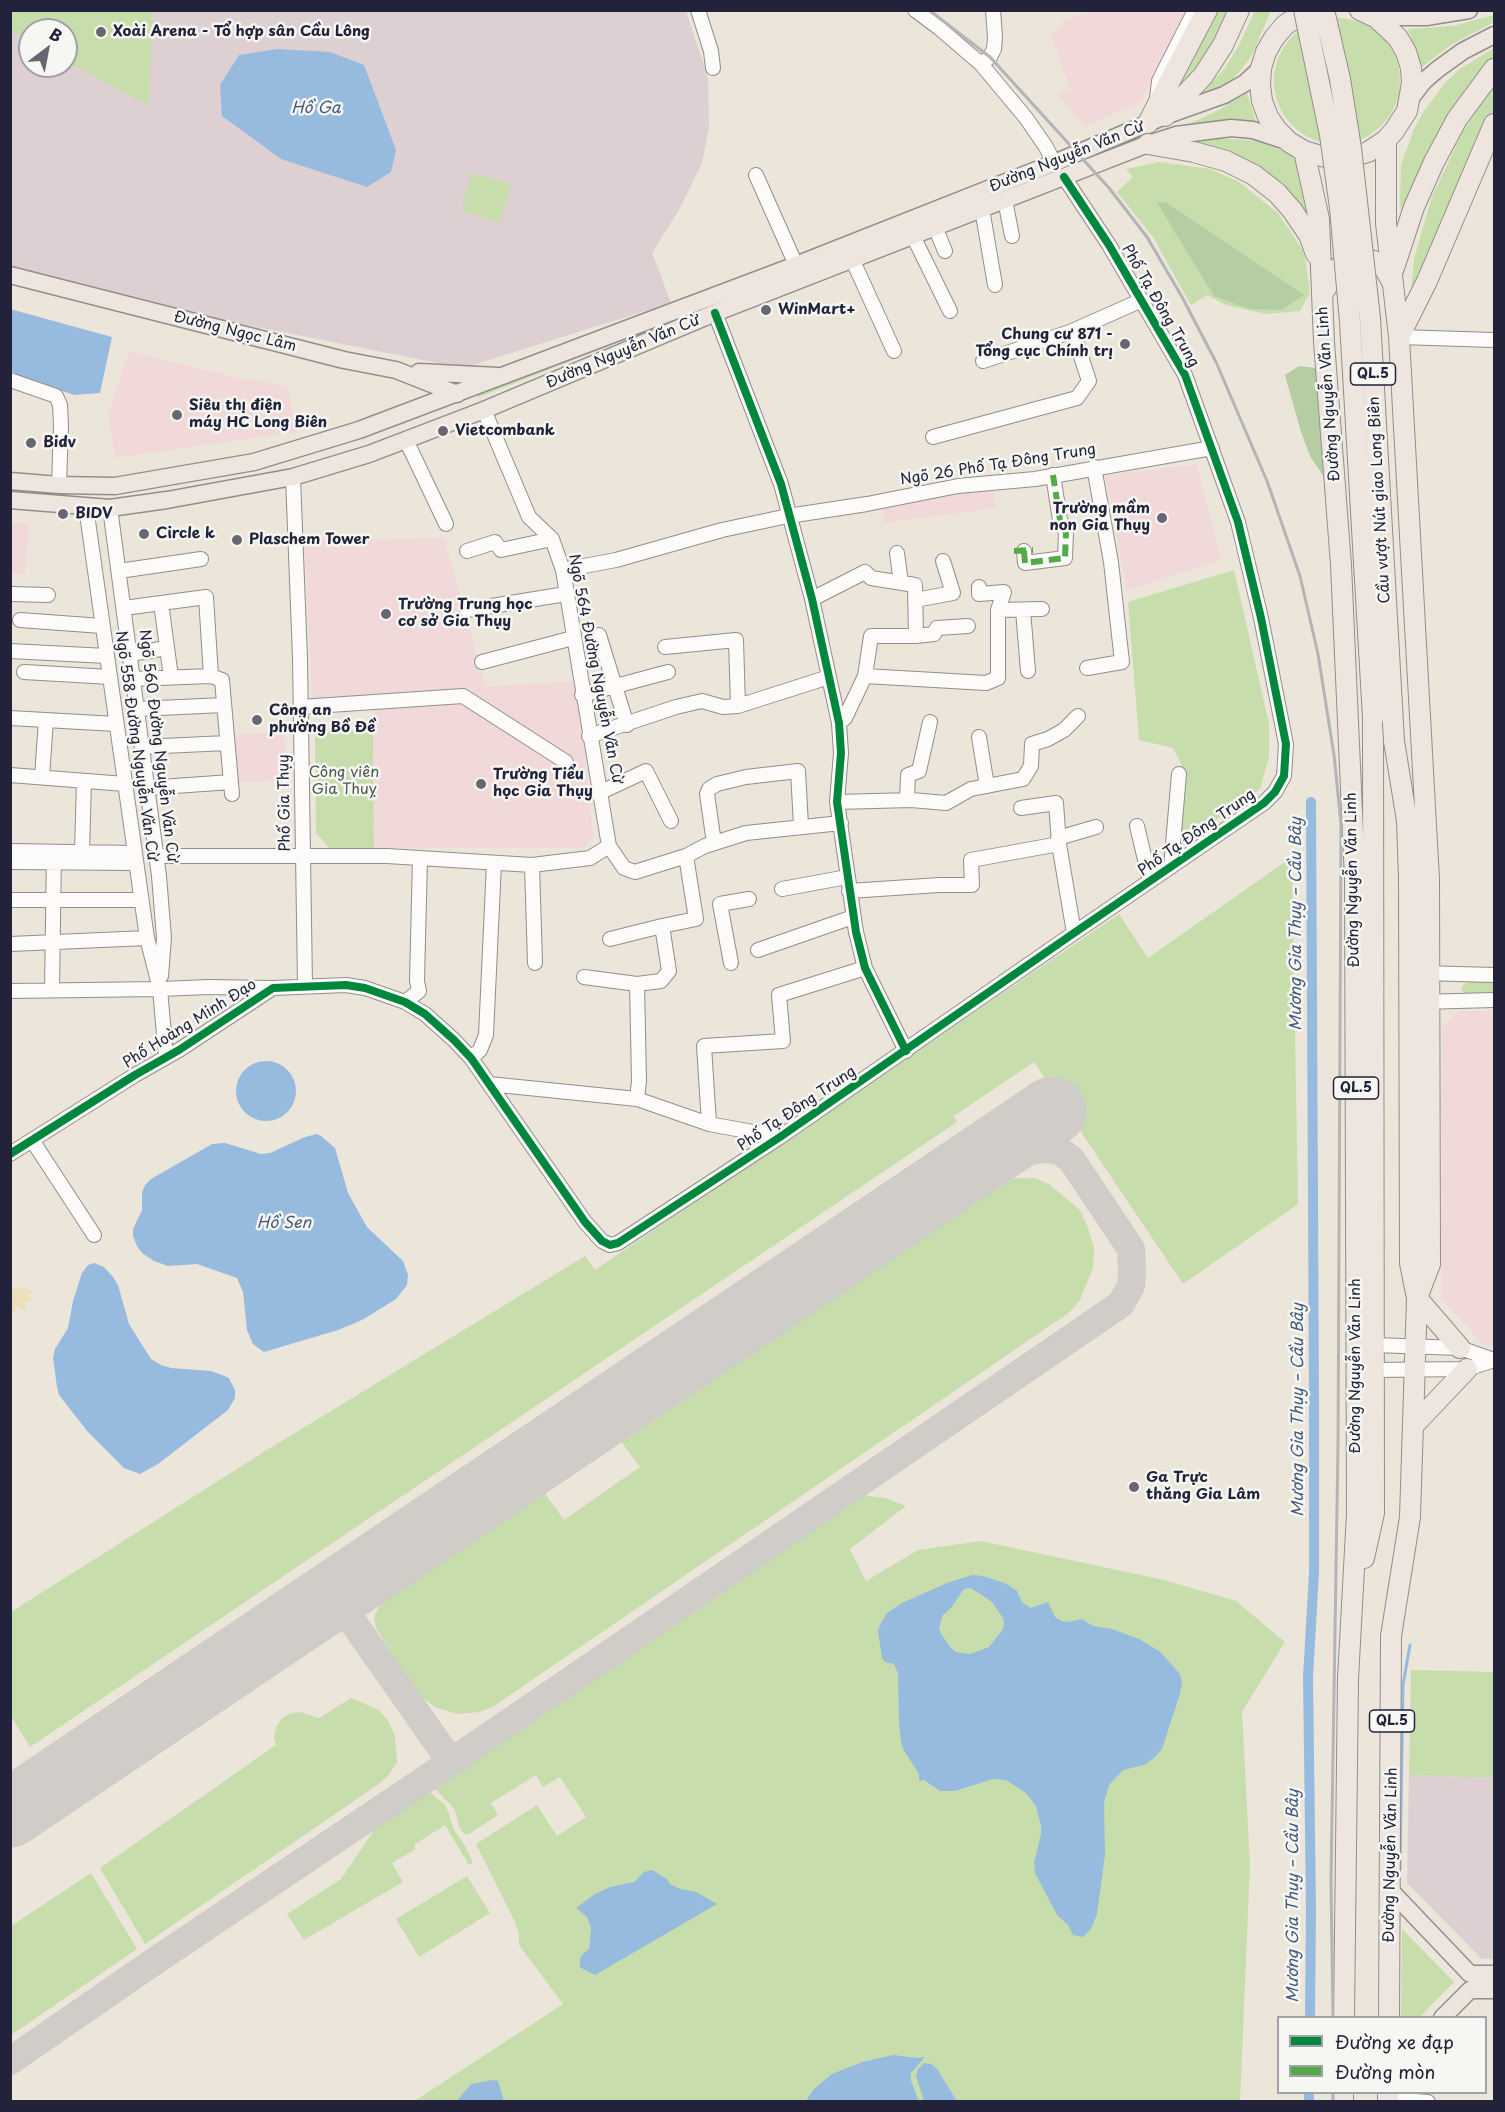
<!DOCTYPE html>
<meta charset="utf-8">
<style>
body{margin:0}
#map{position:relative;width:1505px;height:2112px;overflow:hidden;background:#ece5da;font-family:"Playpen Sans",sans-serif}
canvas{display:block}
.frame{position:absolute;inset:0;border:12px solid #22223b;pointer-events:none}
.legend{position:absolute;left:1277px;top:2016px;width:210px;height:78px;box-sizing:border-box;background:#f6f6f2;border:2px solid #a1a1a9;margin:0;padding:8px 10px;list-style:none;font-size:18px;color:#22223b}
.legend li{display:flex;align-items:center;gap:12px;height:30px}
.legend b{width:30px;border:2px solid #a1a1a9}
.north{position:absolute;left:18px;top:18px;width:60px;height:60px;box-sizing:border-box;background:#f6f6f2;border:2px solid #a1a1a9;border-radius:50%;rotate:32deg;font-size:16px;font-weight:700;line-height:24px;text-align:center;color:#22223b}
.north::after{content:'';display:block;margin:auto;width:21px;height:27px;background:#696673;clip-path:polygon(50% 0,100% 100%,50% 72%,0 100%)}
</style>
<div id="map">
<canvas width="1505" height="2112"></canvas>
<div class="frame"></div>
<ul class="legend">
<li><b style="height:8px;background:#00873e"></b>Đường xe đạp</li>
<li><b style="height:8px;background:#53aa46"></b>Đường mòn</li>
</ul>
<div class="north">B</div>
</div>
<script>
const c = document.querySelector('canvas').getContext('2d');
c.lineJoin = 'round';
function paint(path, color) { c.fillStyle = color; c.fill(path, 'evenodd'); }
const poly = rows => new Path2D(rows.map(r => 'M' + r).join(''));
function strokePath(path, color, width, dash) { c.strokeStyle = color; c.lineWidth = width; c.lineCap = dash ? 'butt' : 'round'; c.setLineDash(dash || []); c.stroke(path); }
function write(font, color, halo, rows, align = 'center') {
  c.font = font + ' "Playpen Sans",sans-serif'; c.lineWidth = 5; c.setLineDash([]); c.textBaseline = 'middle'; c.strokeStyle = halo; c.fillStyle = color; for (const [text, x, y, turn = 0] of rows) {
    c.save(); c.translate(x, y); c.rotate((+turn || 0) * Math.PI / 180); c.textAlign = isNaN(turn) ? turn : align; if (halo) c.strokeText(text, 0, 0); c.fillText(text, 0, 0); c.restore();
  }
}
const built = poly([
 [1094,10,1185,11,1141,102,1085,126,1057,94,1070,89,1050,32,1063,28,1061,22],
 [129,352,240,378,288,386,296,432,115,458,108,413],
 [1196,464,1221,560,1127,590,1105,476],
 [993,487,995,508,884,523,883,504],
 [10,522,29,523,25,574,11,573],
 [444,538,486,687,578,681,593,837,584,848,374,848,373,696,312,697,304,540],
 [284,732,287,780,235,783,232,735],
 [1458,1011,1494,1011,1494,1346,1485,1346,1441,1299,1442,1028]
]);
const industrial = poly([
 [10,11,686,11,708,78,709,127,702,163,680,208,652,253,671,303,463,368,11,278],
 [30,30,66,30,66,66,30,66],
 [1409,1775,1494,1778,1494,1959,1482,1959,1407,1883]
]);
const green = poly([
 [10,11,153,11,149,106,66,61,66,30,30,30,30,42,11,31],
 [1218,11,1235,11,1220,46,1170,97],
 [1255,11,1271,11,1252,55,1240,71,1225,88,1194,102,1225,68,1239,45],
 [1494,15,1494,22,1449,46,1422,67,1408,29,1453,26],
 '1274 81a63 63 0 1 1 126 0a63 63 0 1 1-126 0Z',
 [1494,48,1494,65,1403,230,1400,203,1401,165,1414,129,1424,111,1446,82,1460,69],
 [1494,83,1494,121,1412,311,1411,292,1414,259,1431,199,1462,133],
 [1245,86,1256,122,1234,122,786,276,477,398,478,394,715,301,1069,166,1180,128,1221,109,1231,102],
 [1218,138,1260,141,1291,155,1303,170,1316,228,1291,194,1191,146,1203,141],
 [1160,162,1210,169,1239,182,1278,213,1304,252,1310,293,1300,311,1265,314,1226,305,1207,295,1191,305,1153,237,1117,192,1133,177,1126,169],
 [472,173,511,184,500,222,461,211],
 [1234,570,1269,724,1269,757,1260,789,1179,846,1187,776,1173,748,1139,740,1128,602],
 [373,730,374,848,330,849,316,833,315,731],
 [1292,857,1298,1204,1183,1284,1034,1062,954,1116,957,1122,30,1747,11,1716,11,1612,267,1450,585,1256,595,1270,1119,914,1148,958],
 [1467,981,1494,981,1494,995,1467,995,1463,992,1461,988],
 [1018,1178,1034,1178,1049,1184,1080,1210,1088,1228,1094,1248,1093,1268,1080,1300,1070,1312,494,1706,480,1712,457,1714,435,1707,417,1694,376,1628,374,1617,380,1604,393,1591,544,1492,564,1520,640,1467,619,1439,1001,1182],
 [862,1495,885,1498,906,1506,850,1549,866,1581,918,1550,981,1541,1164,1580,1236,1601,1285,1642,1242,1712,1250,1865,1240,2101,413,2102,563,2004,519,1945,519,1934,514,1920,476,1844,537,1805,557,1836,586,1817,560,1777,543,1787,536,1775,491,1803,498,1815,469,1834,464,1834,460,1828,454,1808,430,1784,846,1498],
 [1411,1670,1494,1672,1494,1778,1409,1775],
 [351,1698,379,1710,389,1722,395,1737,397,1762,388,1776,376,1786,145,1944,100,1868,276,1745,274,1738,276,1727,282,1718,292,1713,301,1712,319,1718],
 [424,1787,446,1806,454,1830,466,1847,473,1863,469,1865,445,1825,414,1845,416,1849,392,1863,403,1882,304,1940,287,1914,341,1879,379,1823,392,1809],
 [91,1873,137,1949,11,2035,11,1926],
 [467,1876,490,1913,419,1957,396,1919],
 [1402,1929,1454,1982,1420,2017,1401,2017]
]);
const forest = poly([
 [1156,201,1167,203,1304,295,1281,310,1250,309,1214,296],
 [1299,366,1316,368,1324,477,1310,456,1301,432,1285,375]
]);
const sand = poly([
 [19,1287,27,1288,33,1292,27,1294,33,1301,24,1301,27,1307,26,1311,16,1306,13,1315,11,1313,11,1291]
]);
const water = poly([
 [277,49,330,52,364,65,396,150,391,172,367,187,281,159,222,116,220,85,239,55],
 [10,309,112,337,100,393,74,395,21,377,11,371],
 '236 1091a30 30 0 1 1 60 0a30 30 0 1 1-60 0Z',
 [317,1134,321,1136,335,1148,348,1193,367,1227,403,1261,408,1275,407,1285,396,1299,362,1320,338,1330,264,1352,253,1344,247,1330,243,1292,237,1278,197,1264,168,1266,154,1261,142,1253,137,1246,133,1236,133,1229,142,1210,142,1193,145,1185,151,1179,212,1144,225,1143,261,1154,270,1153,305,1137],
 [94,1263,104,1267,113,1277,118,1285,129,1324,151,1359,161,1365,171,1368,211,1371,222,1375,229,1378,235,1390,235,1398,228,1410,158,1464,140,1474,124,1468,88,1432,59,1395,57,1387,53,1358,55,1349,68,1328,73,1301,82,1273,88,1265],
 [972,1575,983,1576,1007,1584,1017,1591,1022,1602,1031,1608,1048,1602,1055,1617,1062,1621,1069,1622,1082,1619,1093,1626,1112,1629,1139,1639,1159,1651,1180,1674,1182,1683,1180,1694,1162,1749,1154,1758,1144,1765,1123,1770,1109,1785,1104,1803,1105,1855,1097,1914,1091,1929,1083,1937,1073,1935,1068,1925,1057,1915,1035,1873,1034,1863,1041,1834,1041,1826,1036,1806,1026,1793,1006,1780,993,1779,955,1791,940,1791,924,1780,919,1781,919,1774,903,1749,901,1742,899,1724,898,1673,894,1664,885,1662,882,1658,878,1631,880,1625,887,1613,902,1603,947,1583],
 [971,1588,992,1602,1003,1618,1004,1623,1003,1629,989,1647,970,1654,956,1652,951,1648,941,1634,939,1628,943,1615,951,1608,964,1589],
 [652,1870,667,1879,670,1884,680,1889,696,1892,717,1904,595,1975,583,1969,580,1967,580,1959,582,1955,589,1949,591,1928,587,1917,576,1908,595,1894,610,1887,634,1882,644,1872],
 [893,2055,918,2058,925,2057,911,2073,911,2081,919,2101,806,2101,813,2090,832,2074,862,2062],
 [924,2063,931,2064,937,2069,957,2101,924,2101,916,2076,918,2069],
 [493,2080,498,2081,504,2101,457,2101,471,2084]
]);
const stream = poly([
 [1400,1869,1403,1685,1410,1645]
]);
const canal = poly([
 [1310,2018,1311,1908,1308,1677,1314,1573,1314,1401,1311,802],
 [1309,2102,1309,2092]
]);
const taxiway = poly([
 [334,1595,451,1762],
 [10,2061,152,1963,451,1762,1121,1304,1131,1286,1132,1272,1131,1249,1071,1159,1059,1151,1045,1149,1020,1152,971,1165]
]);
const runway = poly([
 [10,1813,1052,1111]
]);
const minor = poly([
 [698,10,711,51,713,68],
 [915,10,939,28,981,64,1026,118,1046,147,1054,163],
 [981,64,990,57,994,49,995,37,993,10],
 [1157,98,1159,81,1195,10],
 [756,175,796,265],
 [1005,200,1012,236],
 [982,209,995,285],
 [935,227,945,251],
 [913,236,950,311],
 [853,261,894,351],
 [715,313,781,484,812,599,839,723,841,753,837,802,856,932,865,968,906,1051],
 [1399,337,1494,340],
 [983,361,1070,332],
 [10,380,56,396,60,405,61,425,59,485],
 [484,410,529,517,552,539,563,570,609,846,624,868,635,872,686,856,705,846,746,833,841,823],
 [933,437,1077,398,1089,381,1077,344,1070,332,1142,300],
 [406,440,446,524],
 [293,477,300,658,305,985],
 [86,507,147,938,160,989,166,1057],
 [110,508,159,876,164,938,161,976],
 [467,551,495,542,501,550,552,539],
 [1024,551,1025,563,1065,558,1066,533,1060,520,1053,475],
 [897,553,901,583],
 [563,570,616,560,722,530,788,516,867,504,958,486,1035,479,1212,448],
 [119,571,201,559],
 [979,587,979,594,1004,592,998,610],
 [10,594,48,595],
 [812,599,865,572,871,578,915,585,916,636],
 [915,600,953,593,943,561],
 [161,603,171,677],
 [124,608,206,597,211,676,222,680,232,794],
 [467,610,566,594],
 [1023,610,1028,671],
 [20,620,102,626],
 [599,635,627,725],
 [665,647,736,640,738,706],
 [10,651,107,656],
 [130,654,167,648],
 [482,662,573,638],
 [1087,668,1122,662,1111,562,1094,467],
 [24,672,110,677],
 [865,676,871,636,916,636,934,634,937,628,968,626],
 [133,679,211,676],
 [582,695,668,672],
 [300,707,463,696,566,762],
 [137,709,224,705],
 [10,718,116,724],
 [839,723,845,718,865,676,986,683,998,678,998,610,1042,609],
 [589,736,676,707,702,701,723,707,738,706,829,677],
 [979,737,987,786],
 [142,747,227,743],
 [10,775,125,784],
 [42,777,46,720],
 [147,788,231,782],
 [601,792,646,771,671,821],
 [907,800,908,775,919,771,930,722],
 [837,802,911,800,946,803,971,789,1023,779,1031,766,1032,744,1048,739,1064,730,1078,716],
 [1021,808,1056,803,1059,844,1074,933],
 [1137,826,1150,881],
 [1058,838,1096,827],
 [714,843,707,794,709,789,717,784,746,777,798,771,801,826],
 [10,851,135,853],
 [82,852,84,781],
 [156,856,387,856,532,865,590,858,609,846],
 [10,862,136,863],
 [532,865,535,963],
 [1171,867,1179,774],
 [782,889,847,877],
 [849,891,939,885,972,885,971,860,1059,844],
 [10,900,141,900],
 [610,939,662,926],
 [10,944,147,938],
 [758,950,853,917],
 [731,963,720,904,749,899],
 [1422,973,1494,975],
 [584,977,637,984],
 [52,990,54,852],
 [10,991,160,989,209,987,273,988],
 [405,1002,419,991,417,981,420,858],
 [1421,1002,1494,1000],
 [471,1058,480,1050,486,1035,494,863],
 [489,1084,637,1099,709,1124,780,1137],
 [637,1099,639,1081,637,984,661,981,669,971,662,926,696,919,686,856],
 [709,1124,704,1046,783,1041,779,995,865,968],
 [32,1140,94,1235],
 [10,1154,135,1075,179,1050,273,988,346,985,365,988,405,1002,425,1014,454,1040,471,1058,585,1222,602,1241,610,1245,618,1243,780,1137,1074,933,1264,803,1275,792,1284,776,1286,744,1261,618,1238,522,1185,375,1109,245,1064,177],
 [1374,1345,1460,1348,1494,1360],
 [1374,1370,1467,1369,1494,1360],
 [1388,2099,1428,2102]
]);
const major = poly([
 [1369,13,1396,17,1426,17,1469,10],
 [1410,99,1424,81,1438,69,1463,51,1494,35],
 [10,275,344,360,396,370,457,394],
 [419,372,498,376],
 [10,481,59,485,115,486,254,462,359,430,796,265,1054,163,1165,116,1224,95,1245,83,1261,68],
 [10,500,110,508,167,500,293,477,369,454,484,410,715,313,1148,144,1176,135,1231,128,1253,130,1289,142],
 [1391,1891,1470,1974,1494,1974],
 [1442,2018,1470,1990,1494,1990]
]);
const highway = poly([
 [1311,10,1299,16,1285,25,1274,38,1266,52,1261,68,1260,84,1262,101,1268,117,1277,130,1289,142,1304,151,1325,157,1347,158,1368,152,1386,140,1394,131,1407,111,1412,83,1411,68,1406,52,1398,38,1377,18,1360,10],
 [1165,116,1203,76,1223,45,1239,10],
 [1148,123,1207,10],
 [1386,140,1386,223,1399,337,1429,879,1430,1264,1417,1298,1410,1517,1391,1636,1389,2018],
 [1148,144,1194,152,1226,161,1254,175,1277,193,1292,210,1309,235,1316,254],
 [1304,151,1319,219,1324,342,1341,565,1355,879,1357,1513,1348,1679,1344,2018],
 [1394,268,1414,207,1434,162,1457,119,1494,69],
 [1322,295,1337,269,1345,261,1360,258,1374,261,1385,269,1393,284],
 [1399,337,1427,281,1494,124],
 [1394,741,1407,821,1409,879,1410,1263,1417,1298,1460,1348],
 [1413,1426,1467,1369],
 [1364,1558,1374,1513,1373,718],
 [1343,2102,1343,2092],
 [1388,2102,1388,2092]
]);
const rail = poly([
 [929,10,990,57,1109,188,1147,237,1182,297,1216,362,1267,481,1300,576,1318,654,1334,755,1341,824,1338,1445,1331,1880,1333,2018],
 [1333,2102,1333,2092]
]);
const highwayBridge = poly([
 [1304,10,1330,135,1340,208,1350,322,1373,718],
 [1324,10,1340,79,1351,148,1370,318,1394,741]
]);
const quiet = poly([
 [1014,551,1033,550],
 [1024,551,1025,563,1065,558,1066,533,1060,520,1053,475]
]);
const cycleway = poly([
 [715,313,781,484,812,599,839,723,841,753,837,802,856,932,865,968,906,1051],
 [10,1154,135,1075,179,1050,273,988,346,985,365,988,405,1002,425,1014,454,1040,471,1058,585,1222,602,1241,610,1245,618,1243,780,1137,1074,933,1264,803,1275,792,1284,776,1286,744,1261,618,1238,522,1185,375,1109,245,1064,177]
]);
const markers = [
 [101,32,6,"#696673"],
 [766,310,6,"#696673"],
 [1125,344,6,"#696673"],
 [177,415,6,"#696673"],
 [443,431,6,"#696673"],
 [31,443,6,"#696673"],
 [63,514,6,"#696673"],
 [1162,518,6,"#696673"],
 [144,534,6,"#696673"],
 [237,540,6,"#696673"],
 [386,614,6,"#696673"],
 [257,720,6,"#696673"],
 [481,784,6,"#696673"],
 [1134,1487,6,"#696673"]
];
const shields = [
 [1373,374,45],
 [1356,1088,45],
 [1392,1721,45]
];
const shieldNames = [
 ["QL.5",1373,374],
 ["QL.5",1356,1088],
 ["QL.5",1392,1721]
];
const poiNames = [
 ["Xoài Arena - Tổ hợp sân Cầu Lông",113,32],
 ["WinMart+",778,310],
 ["Chung cư 871 -",1113,335,"right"],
 ["Tổng cục Chính trị",1113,352,"right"],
 ["Siêu thị điện",189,406],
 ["máy HC Long Biên",189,423],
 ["Vietcombank",455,431],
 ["Bidv",43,443],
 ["Trường mầm",1150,509,"right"],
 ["non Gia Thụy",1150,526,"right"],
 ["BIDV",75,514],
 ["Circle k",156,534],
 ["Plaschem Tower",249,540],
 ["Trường Trung học",398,605],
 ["cơ sở Gia Thụy",398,622],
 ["Công an",269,711],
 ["phường Bồ Đề",269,728],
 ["Trường Tiểu",493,775],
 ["học Gia Thụy",493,792],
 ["Ga Trực",1146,1478],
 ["thăng Gia Lâm",1146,1495]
];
const streetNames = [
 ["Đường Nguyễn Văn Cừ",1067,157,-22],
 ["Phố Tạ Đông Trung",1160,306,60],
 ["Đường Ngọc Lâm",235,332,14],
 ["Đường Nguyễn Văn Cừ",623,352,-23],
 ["Đường Nguyễn Văn Linh",1329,394,-94],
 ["Ngõ 26 Phố Tạ Đông Trung",998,465,-9],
 ["Cầu vượt Nút giao Long Biên",1380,500,-93],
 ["Ngõ 564 Đường Nguyễn Văn Cừ",595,669,79],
 ["Ngõ 558 Đường Nguyễn Văn Cừ",136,746,82],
 ["Ngõ 560 Đường Nguyễn Văn Cừ",158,746,83],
 ["Phố Gia Thụy",285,803,-91],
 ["Phố Tạ Đông Trung",1197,833,-35],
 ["Đường Nguyễn Văn Linh",1353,880,-91],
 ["Phố Hoàng Minh Đạo",190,1024,-32],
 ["Phố Tạ Đông Trung",797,1109,-34],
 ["Đường Nguyễn Văn Linh",1356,1366,-90],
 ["Đường Nguyễn Văn Linh",1391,1855,-89]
];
const parkNames = [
 ["Công viên",344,773],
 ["Gia Thuỵ",344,790]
];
const waterNames = [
 ["Hồ Ga",316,109],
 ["Mương Gia Thụy – Cầu Bây",1297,924,-90],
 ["Hồ Sen",284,1224],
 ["Mương Gia Thụy – Cầu Bây",1299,1410,-90],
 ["Mương Gia Thụy – Cầu Bây",1294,1896,-90]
];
paint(built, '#f1d9d9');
paint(industrial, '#ddcfd2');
paint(green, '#c7deac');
paint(forest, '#b4cda2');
paint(sand, '#eddfb9');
paint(water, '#97bbdf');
strokePath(stream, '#97bbdf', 3);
strokePath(canal, '#97bbdf', 10);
strokePath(taxiway, '#d0ccc8', 28);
strokePath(runway, '#d0ccc8', 69);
strokePath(minor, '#918e8c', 16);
strokePath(major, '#918e8c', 19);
strokePath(highway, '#918e8c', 22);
strokePath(minor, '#fcfbf9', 14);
strokePath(major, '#eee6de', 16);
strokePath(highway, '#eee6de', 20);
strokePath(rail, '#b4b3b5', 3);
strokePath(highwayBridge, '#918e8c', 22, []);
strokePath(highwayBridge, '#eee6de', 20);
strokePath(quiet, '#53aa46', 6, [12, 6]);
strokePath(cycleway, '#00873e', 8);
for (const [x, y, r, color] of markers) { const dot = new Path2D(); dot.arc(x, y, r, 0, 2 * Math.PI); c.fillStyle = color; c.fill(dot); strokePath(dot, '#f6f6f2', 2); }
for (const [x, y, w] of shields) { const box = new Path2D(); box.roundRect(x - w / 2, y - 11, w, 22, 4.5); c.fillStyle = '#f6f6f2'; c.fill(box); strokePath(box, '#22223b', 1.5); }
write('bold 14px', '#22223b', null, shieldNames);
write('bold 15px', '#22223b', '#f6f6f2', poiNames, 'left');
write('15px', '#22223b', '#f6f6f2', streetNames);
write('15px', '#4a5952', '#f6f6f2', parkNames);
write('italic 16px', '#42587d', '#f6f6f2', waterNames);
</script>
